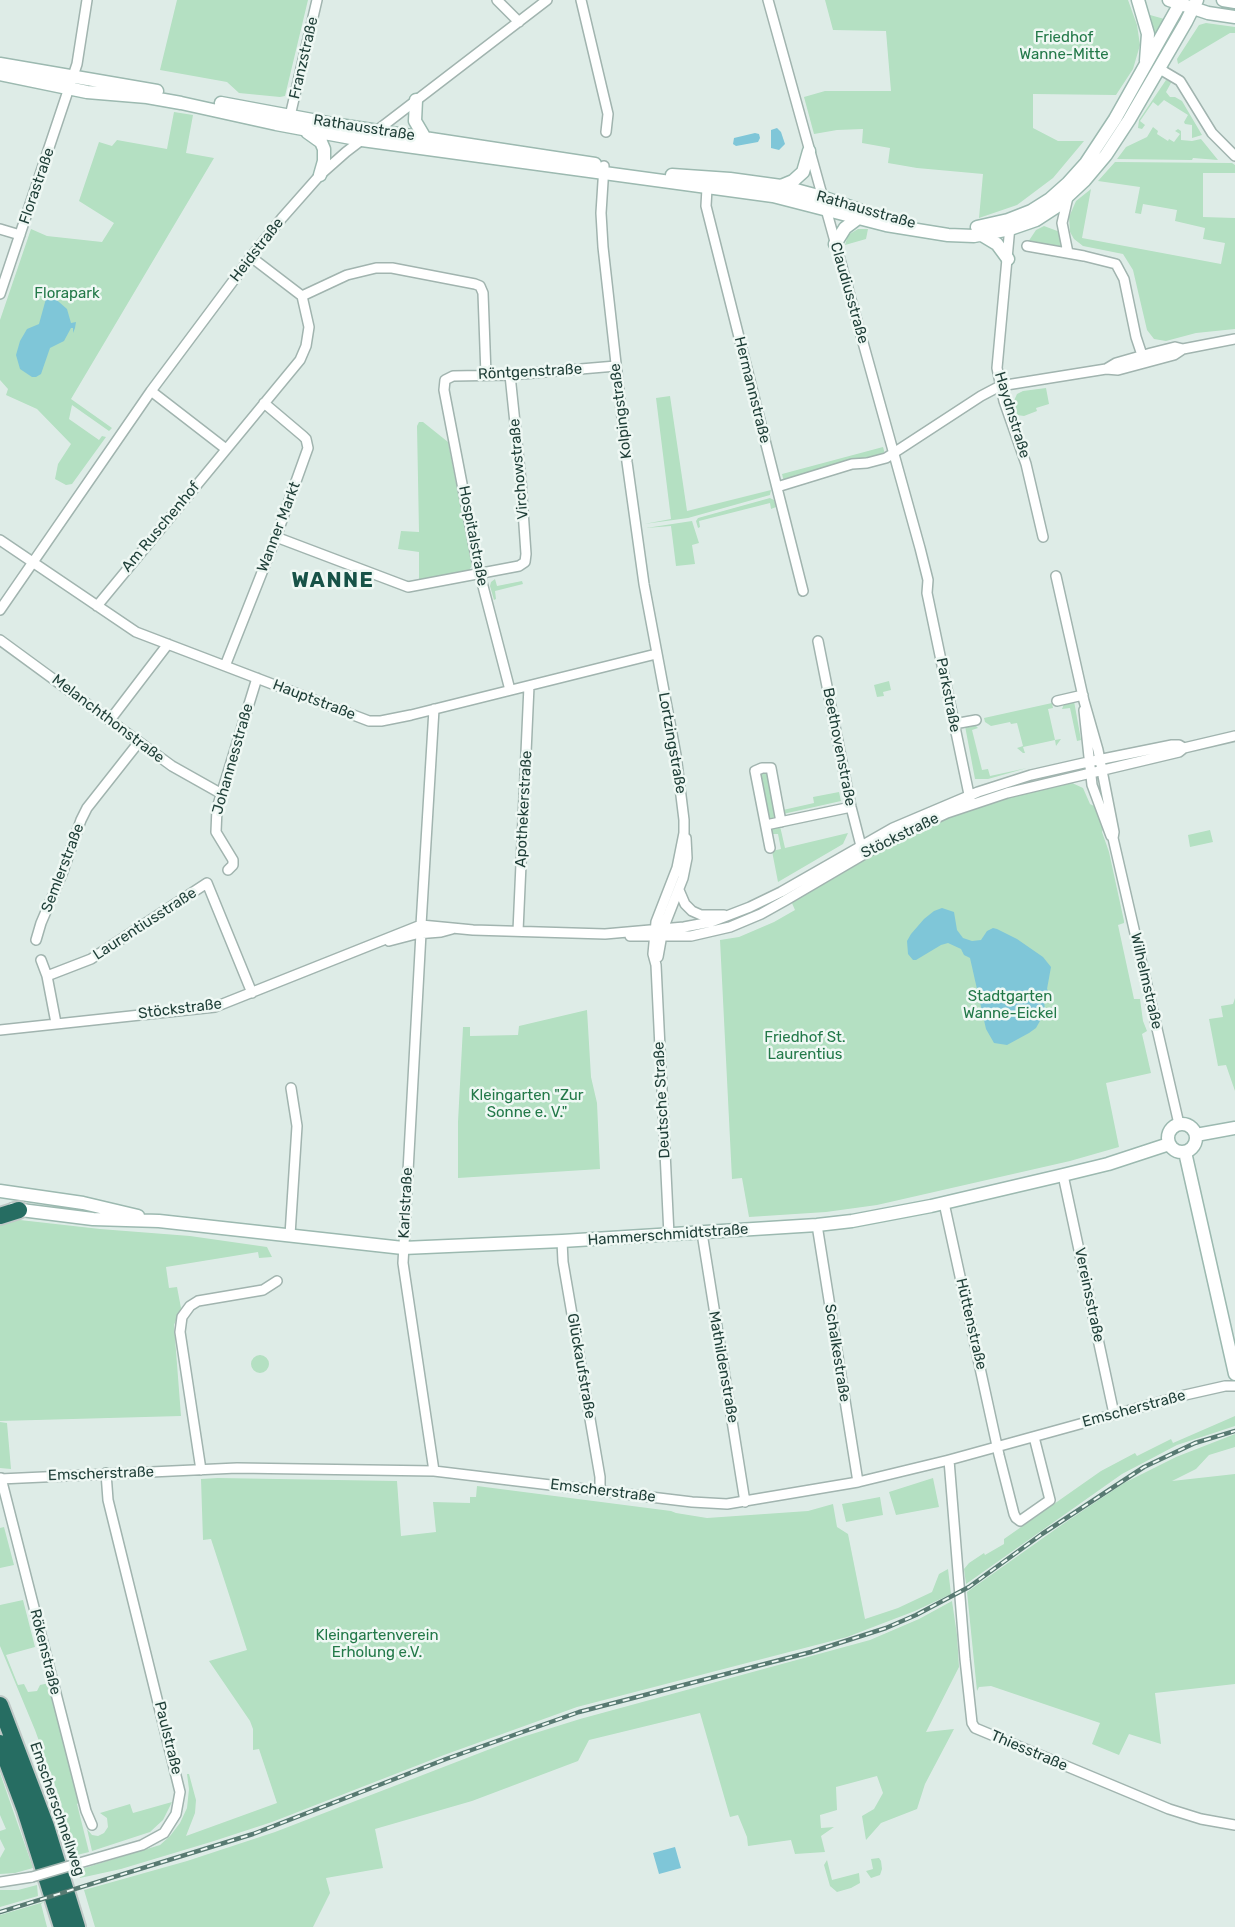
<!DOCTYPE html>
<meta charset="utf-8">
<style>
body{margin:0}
canvas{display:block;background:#deece7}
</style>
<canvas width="1235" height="1927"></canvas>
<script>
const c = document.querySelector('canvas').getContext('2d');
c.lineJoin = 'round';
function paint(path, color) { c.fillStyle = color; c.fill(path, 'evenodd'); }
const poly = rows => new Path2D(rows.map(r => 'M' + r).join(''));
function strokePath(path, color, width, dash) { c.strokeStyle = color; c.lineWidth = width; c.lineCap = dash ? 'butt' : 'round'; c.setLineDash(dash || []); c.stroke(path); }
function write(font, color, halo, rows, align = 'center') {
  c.font = font + ' Rubik,sans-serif'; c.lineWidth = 5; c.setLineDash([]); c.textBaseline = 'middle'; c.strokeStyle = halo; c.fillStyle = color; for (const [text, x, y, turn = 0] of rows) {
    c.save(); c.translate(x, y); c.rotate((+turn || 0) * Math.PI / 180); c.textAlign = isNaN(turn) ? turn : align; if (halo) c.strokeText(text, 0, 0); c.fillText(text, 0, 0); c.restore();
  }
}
const green = poly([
 [177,0,308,0,285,96,280,97,239,93,227,82,160,70],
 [825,0,1128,0,1137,25,1140,45,1133,69,1116,95,1033,94,1033,128,1058,141,1084,141,1053,178,1017,205,979,218,983,174,917,168,888,163,890,148,862,143,863,129,837,130,814,134,804,97,825,91,891,91,886,31,833,30],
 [1150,15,1168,20,1155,43,1147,16],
 [1206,23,1235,27,1235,33,1230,33,1178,64,1177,59,1199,25],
 [1166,80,1172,81,1166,92,1170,97,1175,97,1182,101,1202,135,1192,138,1192,125,1185,124,1184,122,1188,115,1164,100,1158,106,1153,102,1140,121,1145,125,1142,129,1138,128,1139,120],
 [174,112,193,115,186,153,214,158,71,399,112,428,109,431,72,405,69,419,99,440,102,436,106,437,72,484,66,485,55,479,58,464,71,444,37,409,6,395,8,389,0,380,0,320,31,229,47,236,102,242,114,223,79,201,99,142,112,146,117,140,167,149],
 [1153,127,1158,131,1157,134,1168,141,1169,139,1174,142,1180,134,1175,131,1178,129,1181,131,1181,140,1192,141,1201,139,1218,160,1193,158,1192,160,1117,159,1126,147,1147,137],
 [1115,162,1232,163,1235,165,1235,173,1203,173,1203,217,1235,218,1235,329,1196,333,1166,341,1154,339,1147,330,1133,270,1123,254,1083,246,1074,239,1070,232,1069,217,1076,201,1091,189,1082,238,1221,264,1225,243,1203,239,1205,228,1175,221,1177,210,1143,204,1141,214,1135,213,1140,187,1098,181],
 [1044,226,1060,232,1062,245,1059,247,1028,242,1036,230],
 [858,229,868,229,866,239,845,245,848,235],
 [1046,388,1049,404,1036,408,1037,411,1024,416,1017,415,1013,403,1017,394,1023,391],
 [670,396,687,511,771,490,770,495,688,518,644,524,671,519,656,398],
 [419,422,423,422,448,442,472,565,469,571,419,581,419,552,398,549,401,531,419,532,417,426],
 [883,447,885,454,866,460,863,458,802,475,800,478,784,482,782,474],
 [770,498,774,500,776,507,771,509,770,503,699,521,700,527,698,528,696,521,698,518],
 [692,521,699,543,692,545,695,564,676,566,671,526,646,528],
 [495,579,497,586,522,581,523,584,495,591,496,599,494,600,490,586,491,582],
 [889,681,891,690,883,692,884,696,877,697,874,685],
 [1074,701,1081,740,1077,741,1070,708,1062,709,1064,704],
 [1052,703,1053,708,1048,709,1055,740,1061,739,1056,746,1055,740,1023,747,1025,753,1023,753,1017,748,1023,746,1017,723,1011,724,1010,722,991,726,985,722,984,718],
 [974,724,978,728,972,730,982,770,988,769,990,776,1027,768,988,779,975,779,965,726],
 [763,772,770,775,778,818,769,820,759,777],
 [1070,782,1083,788,1090,804,1094,806,1103,829,1102,832,1109,852,1124,921,1124,923,1118,925,1134,999,1140,999,1143,1021,1147,1031,1142,1034,1151,1073,1106,1083,1119,1147,1070,1161,877,1205,826,1212,749,1217,742,1178,732,1179,720,940,739,937,774,922,795,910,791,901,794,899,797,900,884,849,937,823,988,801],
 [839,792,841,801,783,814,783,810,814,803,813,797],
 [780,826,785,848,848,833,843,844,778,882,772,851,781,849,778,834,771,834,770,829],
 [1210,830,1213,842,1190,847,1188,835],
 [1235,998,1235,1091,1226,1065,1218,1066,1209,1019,1223,1017,1221,1006,1233,1004],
 [587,1010,591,1077,597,1103,600,1169,458,1178,458,1122,463,1027,470,1027,470,1036,518,1035,519,1026],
 [0,1213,11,1219,100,1229,190,1236,267,1247,272,1257,259,1258,258,1252,166,1267,169,1288,177,1287,181,1308,174,1325,181,1416,0,1421],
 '251 1364a9 9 0 1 1 18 0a9 9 0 1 1-18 0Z',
 [1235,1416,1235,1426,1177,1445,1122,1474,966,1584,964,1569,969,1563,984,1553,985,1555,1004,1544,1004,1539,1101,1471,1135,1453,1137,1456,1171,1439,1173,1443],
 [0,1422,7,1423,11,1469,0,1468],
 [1235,1434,1235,1447,1209,1455,1196,1469,1172,1481,1235,1474,1235,1684,1155,1693,1161,1744,1129,1734,1119,1755,1092,1744,1100,1723,991,1686,979,1687,977,1691,967,1592,1060,1526,1124,1483,1176,1457],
 [218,1478,397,1481,401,1536,436,1532,433,1502,470,1503,470,1497,476,1497,477,1486,671,1511,676,1513,707,1518,808,1511,833,1504,837,1527,848,1534,865,1619,898,1608,932,1592,939,1574,948,1569,951,1594,915,1611,847,1637,577,1707,444,1755,272,1822,214,1841,121,1869,80,1878,78,1870,160,1845,170,1836,180,1823,187,1808,189,1789,187,1774,189,1774,196,1800,195,1813,186,1836,277,1803,259,1749,253,1750,253,1729,250,1721,209,1661,247,1650,211,1539,203,1540,201,1479],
 [933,1478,939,1507,896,1515,889,1492],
 [880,1497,883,1515,846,1522,842,1504],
 [4,1527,14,1565,0,1568,0,1528],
 [23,1600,35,1647,6,1655,18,1685,24,1684,28,1692,37,1691,40,1685,49,1683,80,1802,77,1804,89,1852,69,1857,67,1831,60,1799,35,1730,0,1646,0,1605],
 [952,1601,957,1635,959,1667,926,1732,954,1729,925,1784,917,1809,881,1823,866,1840,862,1816,874,1809,883,1793,877,1776,836,1787,837,1810,820,1815,821,1828,834,1827,821,1836,825,1852,795,1854,791,1840,748,1846,747,1837,738,1815,730,1817,700,1713,589,1740,578,1761,472,1801,375,1829,383,1868,326,1878,330,1893,313,1927,95,1927,84,1890,187,1861,275,1832,516,1739,580,1719,870,1640,919,1619],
 [0,1773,33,1868,15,1873,0,1874,0,1858,5,1849,0,1839,0,1831,6,1829,0,1815],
 [172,1802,163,1820,150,1832,92,1851,87,1829,92,1835,98,1836,104,1833,108,1827,107,1818,100,1813,130,1804,133,1813],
 [879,1858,881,1861,882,1869,880,1875,871,1878,866,1871,873,1869,871,1859],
 [827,1860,832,1880,859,1873,860,1883,851,1888,837,1892,830,1886,824,1865],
 [37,1885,38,1896,0,1907,0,1890,18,1890],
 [44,1902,41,1904,47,1927,0,1927,0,1915]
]);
const water = poly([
 [777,128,781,132,785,144,779,150,771,148,771,130],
 [755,133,759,134,760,138,758,142,736,146,733,144,734,138],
 [47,295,51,295,67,309,71,323,76,322,75,328,73,333,73,328,71,328,64,341,50,348,41,374,36,377,32,377,20,369,16,355,20,341,27,329,39,324],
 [942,908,954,912,957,930,963,938,972,941,981,940,987,931,993,928,997,929,1017,939,1043,957,1051,967,1047,989,1049,992,1044,998,1045,1012,1036,1028,1029,1033,1007,1045,994,1043,986,1029,970,958,964,955,961,949,948,943,941,945,916,960,913,960,908,954,907,941,911,934,924,919,934,911],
 [675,1847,681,1868,659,1874,653,1853]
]);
const street = poly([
 [497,0,519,22],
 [581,0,608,114,606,132],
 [768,0,920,548,928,580,927,593,971,804],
 [1158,68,1180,81,1212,133,1235,156],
 [290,116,317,0],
 [375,132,547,0],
 [604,166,601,213,603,247,627,462,644,584,676,755,684,820,684,833,677,868,656,922,653,954,656,965,669,1235],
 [713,184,707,188,706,206,803,591],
 [1068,197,1062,223,1068,253],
 [1010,226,997,368,1004,401,1026,464,1043,537],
 [0,229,20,235],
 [1027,246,1084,256,1116,264,1124,279,1136,337,1142,355],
 [251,257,302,296],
 [0,294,77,64,87,0],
 [302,296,347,275,376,268,392,268,475,284,480,286,483,293,486,375],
 [1106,369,1116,363,1151,353,1175,347,1183,349],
 [151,391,226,449],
 [777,487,852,464,867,463,886,458,981,396,1000,386,1106,369,1118,370,1174,355,1183,349,1235,339],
 [276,537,408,587,519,566,525,562,526,554,521,481,510,375],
 [0,540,136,632,369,721,381,721,411,715,656,654],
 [1056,576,1084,701,1098,750,1114,832,1113,838,1179,1124],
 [97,606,300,360,306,346,309,327,302,296],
 [0,610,151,391,251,257,282,218,320,175,346,152,363,139],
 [0,640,172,766,220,793],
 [818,641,851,807,862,850],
 [225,666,276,537,308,448,306,439,303,436,264,403],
 [510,690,478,567,444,390,445,380,453,376,510,375,616,366],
 [1057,701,1083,695],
 [1084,710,1092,785,1111,836],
 [110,720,168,644],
 [954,724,976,720],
 [766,825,851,807],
 [770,848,755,771,762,768,771,768,781,822],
 [228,870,233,865,233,860,216,832,217,808,257,678],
 [679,890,685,904,692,911,701,915,724,915],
 [421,925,434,709],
 [518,931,529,686],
 [421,933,403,1263,434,1471],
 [630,936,691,936,730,927,761,914,786,900,883,843,947,813,1007,793,1179,752,1184,748,1235,736],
 [36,940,41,923,62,874,81,820,87,808,139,742],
 [389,941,416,934,441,932,452,929],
 [658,957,663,929,683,878,687,858,686,838],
 [41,960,47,976,56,1023],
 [47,976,91,959,207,883,252,993],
 [0,1030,215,1007,421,925,473,930,605,934,684,927,711,922,750,907,781,892,893,828,978,792,1031,775,1088,762,1172,745,1179,745,1184,748],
 [1063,1175,1114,1414],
 [944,1203,999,1455,1014,1514,1016,1518,1020,1521,1050,1500,1034,1437],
 [817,1225,858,1482],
 [702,1233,745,1502],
 [290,1235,297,1126,291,1088],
 [562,1241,563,1262,600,1477,600,1491],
 [949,1460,965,1659,972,1723,975,1728,1169,1809,1201,1819,1235,1825],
 [201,1470,180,1332,182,1317,190,1306,198,1301,263,1290,277,1281],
 [1,1478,86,1811,92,1825],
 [0,1479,237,1468,434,1471,692,1502,727,1504,858,1482,949,1460,1185,1395,1225,1386,1235,1386],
 [76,1864,142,1845,164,1833,176,1814,180,1792,108,1500,106,1473],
 [0,1882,32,1877]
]);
const secondary = poly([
 [1138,0,1148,34,1146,61],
 [1169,0,1208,13,1235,17],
 [1223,0,1235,2],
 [0,64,157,91],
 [0,74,87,92,147,97,181,103,276,124,362,140,773,196,886,225,948,235,974,236,1010,229,1036,220,1056,207,1085,180,1106,155,1129,120,1186,22,1197,0],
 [416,100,415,121,425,138],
 [221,103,339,125,595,164],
 [307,132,321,142,324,149,324,161,320,175],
 [672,175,730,179,781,186,822,197,871,214],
 [781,186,793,181,803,172,809,151],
 [977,227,1008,220,1031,211,1050,199,1068,183,1086,163,1115,119,1182,0],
 [982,235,997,244,1008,259],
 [835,244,845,228,857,219],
 '1168 1138a14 14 0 1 1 28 0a14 14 0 1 1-28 0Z',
 [1196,1135,1235,1128],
 [1185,1152,1235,1374],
 [0,1191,83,1203,138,1216],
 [13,1209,93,1219,159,1221,403,1248,562,1241,817,1225,852,1221,931,1206,1063,1175,1108,1164,1169,1144]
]);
const highway = poly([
 [0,1216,19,1210],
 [0,1705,46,1826,77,1927],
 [0,1743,25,1810,62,1927]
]);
const rail = poly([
 [0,1912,253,1834,446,1759,579,1712,811,1652,886,1628,916,1615,969,1587,1042,1534,1144,1467,1195,1443,1235,1431]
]);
const streetBridge = poly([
 [32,1877,76,1864]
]);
const parkNames = [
 ["Friedhof",1064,38],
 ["Wanne-Mitte",1064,55],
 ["Florapark",67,294],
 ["Stadtgarten",1010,997],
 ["Wanne-Eickel",1010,1014],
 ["Friedhof St.",805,1038],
 ["Laurentius",805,1055],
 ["Kleingarten \"Zur",527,1096],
 ["Sonne e. V.\"",527,1113],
 ["Kleingartenverein",377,1636],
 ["Erholung e.V.",377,1653]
];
const streetNames = [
 ["Franzstraße",304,58,-77],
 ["Rathausstraße",364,128,9],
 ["Florastraße",37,186,-71],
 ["Rathausstraße",866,210,16],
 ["Heidstraße",257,250,-52],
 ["Claudiusstraße",849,293,74],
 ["Röntgenstraße",530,372,-3],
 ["Hermannstraße",752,390,76],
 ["Kolpingstraße",621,411,-97],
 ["Haydnstraße",1012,415,73],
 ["Virchowstraße",519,469,-95],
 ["Am Ruschenhof",161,527,-50],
 ["Wanner Markt",279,527,-69],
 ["Hospitalstraße",473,536,79],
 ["Parkstraße",948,695,79],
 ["Hauptstraße",314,700,21],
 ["Melanchthonstraße",108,719,37],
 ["Lortzingstraße",672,743,80],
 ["Beethovenstraße",839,747,79],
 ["Johannesstraße",233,759,-74],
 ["Apothekerstraße",524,809,-87],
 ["Stöckstraße",900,836,-26],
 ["Semlerstraße",63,868,-69],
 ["Laurentiusstraße",145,924,-33],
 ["Wilhelmstraße",1146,981,77],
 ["Stöckstraße",180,1009,-7],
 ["Deutsche Straße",662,1100,-93],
 ["Karlstraße",406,1203,-87],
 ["Hammerschmidtstraße",668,1235,-4],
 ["Vereinsstraße",1089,1295,78],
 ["Hüttenstraße",971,1324,77],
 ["Schalkestraße",837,1353,81],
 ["Glückaufstraße",581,1366,80],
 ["Mathildenstraße",723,1367,80],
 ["Emscherstraße",1134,1409,-15],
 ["Emscherstraße",101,1474,-2],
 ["Emscherstraße",603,1491,7],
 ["Rökenstraße",45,1652,76],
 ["Paulstraße",168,1738,76],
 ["Thiesstraße",1029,1751,23],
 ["Emscherschnellweg",57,1809,71]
];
const districtNames = [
 ["WANNE",333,581]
];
paint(green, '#b4e0c2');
paint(water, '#7fc6d8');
strokePath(street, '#a1b4af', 12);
strokePath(secondary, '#9cb9b0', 15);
strokePath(highway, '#c0c9c7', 20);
strokePath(street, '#fff', 9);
strokePath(secondary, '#fff', 12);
strokePath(highway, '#266d62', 16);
strokePath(rail, '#587a72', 4.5);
strokePath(rail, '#eff8f4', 2, [7]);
strokePath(streetBridge, '#a1b4af', 12, []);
strokePath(streetBridge, '#fff', 9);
write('15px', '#237949', '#eff8f4', parkNames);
write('15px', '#1e3e37', '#eff8f4', streetNames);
c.letterSpacing = '1.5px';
write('bold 21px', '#175247', '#eff8f4', districtNames);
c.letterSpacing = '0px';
</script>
